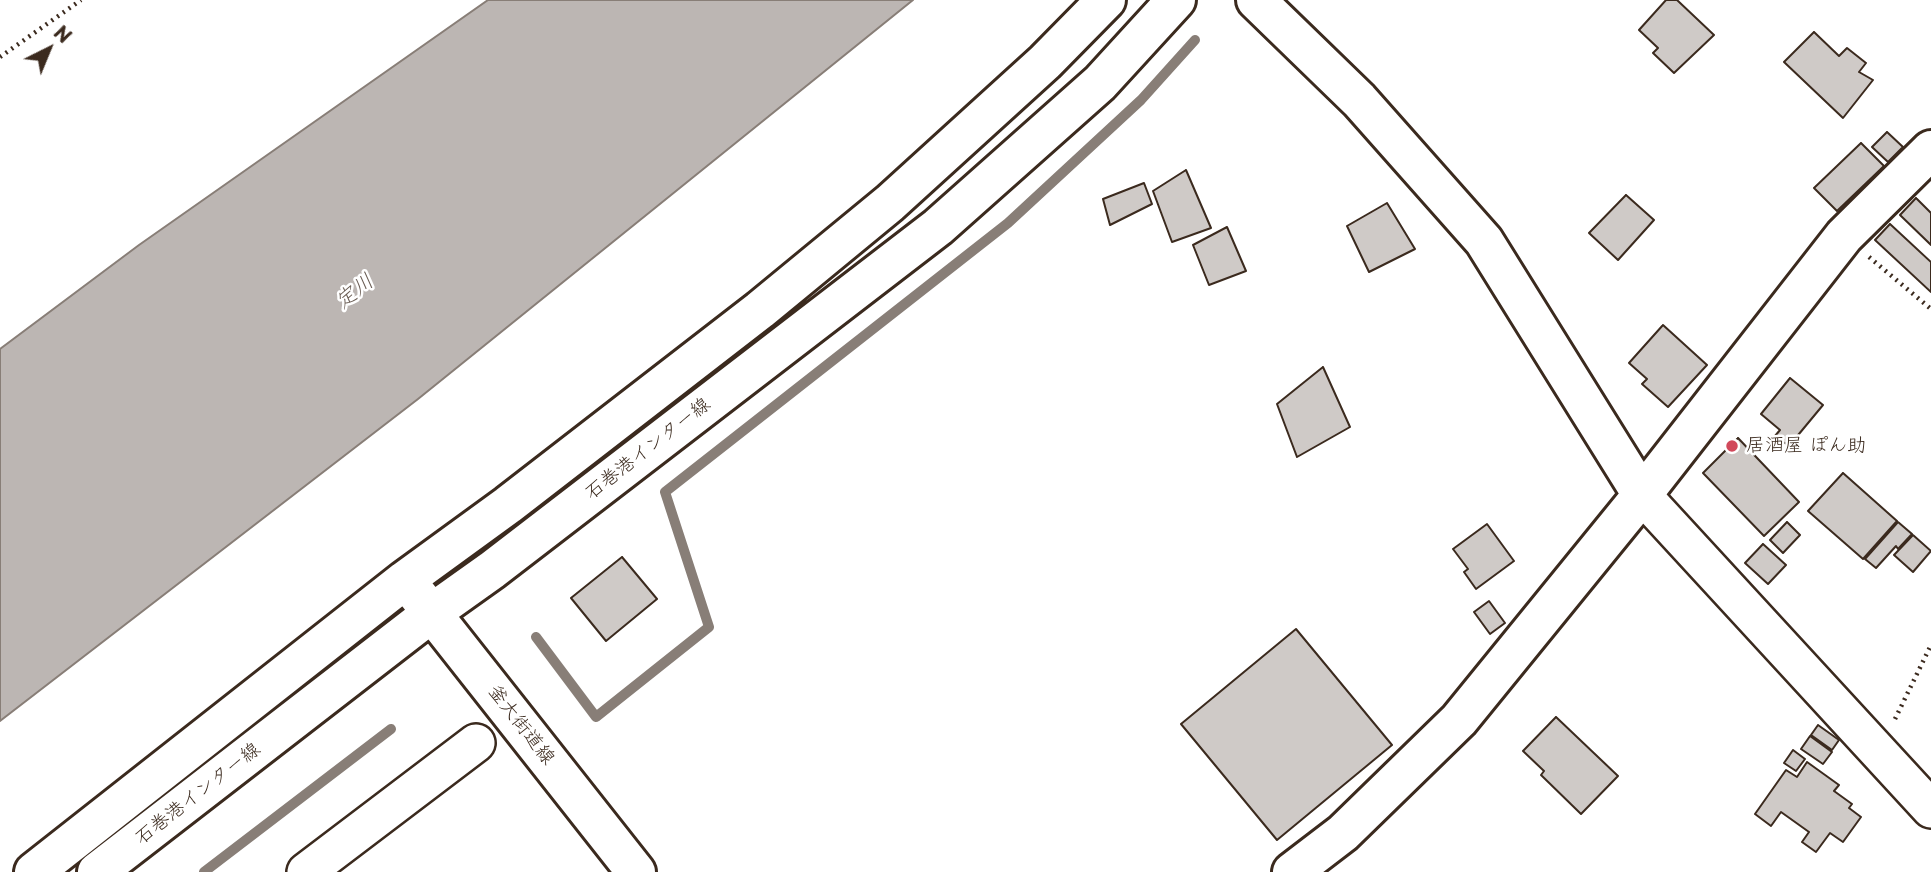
<!DOCTYPE html>
<meta charset="utf-8">
<style>
body{margin:0}
#map{position:relative;width:1931px;height:872px;overflow:hidden;background:#fff;font-family:"Playpen Sans",sans-serif}
canvas{display:block}
.north{position:absolute;left:14px;top:14px;width:70px;height:70px;-webkit-text-stroke:5px #fff;paint-order:stroke;rotate:43deg;font-size:19px;font-weight:700;line-height:28px;text-align:center;color:#3b2a1e}
.north::after{content:'';display:block;margin:auto;width:24px;height:32px;background:#3b2a1e;clip-path:polygon(50% 0,100% 100%,50% 72%,0 100%)}
</style>
<div id="map">
<canvas width="1931" height="872"></canvas>
<div class="north">N</div>
</div>
<script>
const c = document.querySelector('canvas').getContext('2d');
c.lineJoin = 'round';
function paint(path, color) { c.fillStyle = color; c.fill(path, 'evenodd'); }
const poly = rows => new Path2D(rows.map(r => 'M' + r).join(''));
function strokePath(path, color, width, dash) { c.strokeStyle = color; c.lineWidth = width; c.lineCap = dash ? 'butt' : 'round'; c.setLineDash(dash || []); c.stroke(path); }
function write(font, color, halo, rows, align = 'center') {
  c.font = font + ' "Playpen Sans","Klee One",sans-serif'; c.lineWidth = 5; c.setLineDash([]); c.textBaseline = 'middle'; c.strokeStyle = halo; c.fillStyle = color; for (const [text, x, y, turn = 0] of rows) {
    c.save(); c.translate(x, y); c.rotate((+turn || 0) * Math.PI / 180); c.textAlign = isNaN(turn) ? turn : align; if (halo) c.strokeText(text, 0, 0); c.fillText(text, 0, 0); c.restore();
  }
}
const water = poly([
 [488,0,913,0,418,399,0,721,0,349,139,245,488,0]
]);
const stream = poly([
 [536,637,596,717,709,627,665,492,1008,223,1141,100,1195,40],
 [204,872,391,729]
]);
const building = poly([
 [1666,0,1677,0,1714,35,1674,73,1653,53,1658,48,1639,30,1666,0],
 [1814,32,1839,56,1847,48,1866,63,1859,72,1873,80,1843,118,1784,62,1814,32],
 [1887,132,1903,147,1888,162,1872,147,1887,132],
 [1861,143,1884,166,1837,211,1814,188,1861,143],
 [1186,170,1211,228,1172,242,1153,191,1186,170],
 [1144,183,1152,204,1110,225,1103,199,1144,183],
 [1626,195,1654,220,1618,260,1589,233,1626,195],
 [1916,198,1931,213,1931,245,1900,215,1916,198],
 [1387,203,1415,249,1369,272,1347,226,1387,203],
 [1890,224,1931,262,1931,292,1875,240,1890,224],
 [1227,227,1246,271,1209,285,1193,245,1227,227],
 [1663,325,1707,365,1668,407,1642,384,1647,379,1629,363,1663,325],
 [1323,367,1350,427,1297,457,1277,404,1323,367],
 [1790,378,1823,405,1789,446,1775,436,1780,430,1761,414,1790,378],
 [1738,438,1799,502,1764,536,1703,473,1738,438],
 [1843,473,1897,521,1863,559,1808,511,1843,473],
 [1787,522,1800,535,1783,553,1770,540,1787,522],
 [1898,522,1912,534,1898,549,1896,546,1876,568,1865,559,1898,522],
 [1487,524,1514,561,1476,589,1464,572,1468,569,1453,549,1487,524],
 [1913,535,1931,551,1913,572,1894,555,1913,535],
 [1763,544,1786,565,1768,584,1745,563,1763,544],
 [622,557,657,599,606,641,571,598,622,557],
 [1489,601,1505,623,1490,634,1474,612,1489,601],
 [1296,629,1392,745,1277,840,1181,724,1296,629],
 [1556,717,1618,776,1581,814,1541,775,1544,771,1523,751,1556,717],
 [1818,725,1839,740,1832,750,1811,735,1818,725],
 [1810,736,1832,752,1823,764,1801,749,1810,736],
 [1793,750,1805,759,1796,771,1784,763,1793,750],
 [1807,762,1839,785,1834,791,1852,804,1849,808,1861,817,1843,842,1830,833,1816,852,1802,842,1809,832,1781,812,1771,826,1755,814,1786,770,1797,777,1807,762]
]);
const path = poly([
 [0,57,81,0],
 [1869,257,1931,309],
 [1895,719,1931,645]
]);
const street = poly([
 [1642,495,1931,809],
 [306,872,476,743]
]);
const secondary = poly([
 [1256,0,1359,100,1484,241,1642,495],
 [416,593,636,872],
 [34,872,405,580,508,505,760,310,890,203,1045,62,1106,0],
 [97,872,433,612,492,570,938,227,1100,83,1176,0],
 [1292,872,1343,833,1459,720,1642,495,1844,236,1931,150]
]);
const markers = [
 [1732,446,7,"#d1495b"]
];
const poiNames = [
 ["居酒屋 ぽん助",1746,446]
];
const streetNames = [
 ["石巻港インター線",648,449,-38],
 ["釜大街道線",521,725,52],
 ["石巻港インター線",198,794,-38]
];
const waterNames = [
 ["定川",355,292,-38]
];
paint(water, '#bcb6b3');
strokePath(water, '#887e77', 2);
strokePath(stream, '#887e77', 10);
paint(building, '#cfcac7');
strokePath(building, '#3b2a1e', 2);
strokePath(street, '#3b2a1e', 42);
strokePath(secondary, '#3b2a1e', 44);
strokePath(path, '#3b2a1e', 4.5, [2, 5]);
strokePath(street, '#fff', 37);
strokePath(secondary, '#fff', 38);
for (const [x, y, r, color] of markers) { const dot = new Path2D(); dot.arc(x, y, r, 0, 2 * Math.PI); c.fillStyle = color; c.fill(dot); strokePath(dot, '#fff', 2.5); }
write('19px', '#3b2a1e', '#fff', poiNames, 'left');
write('19px', '#3b2a1e', '#fff', streetNames);
write('italic 21px', '#685b52', '#fff', waterNames);
</script>
